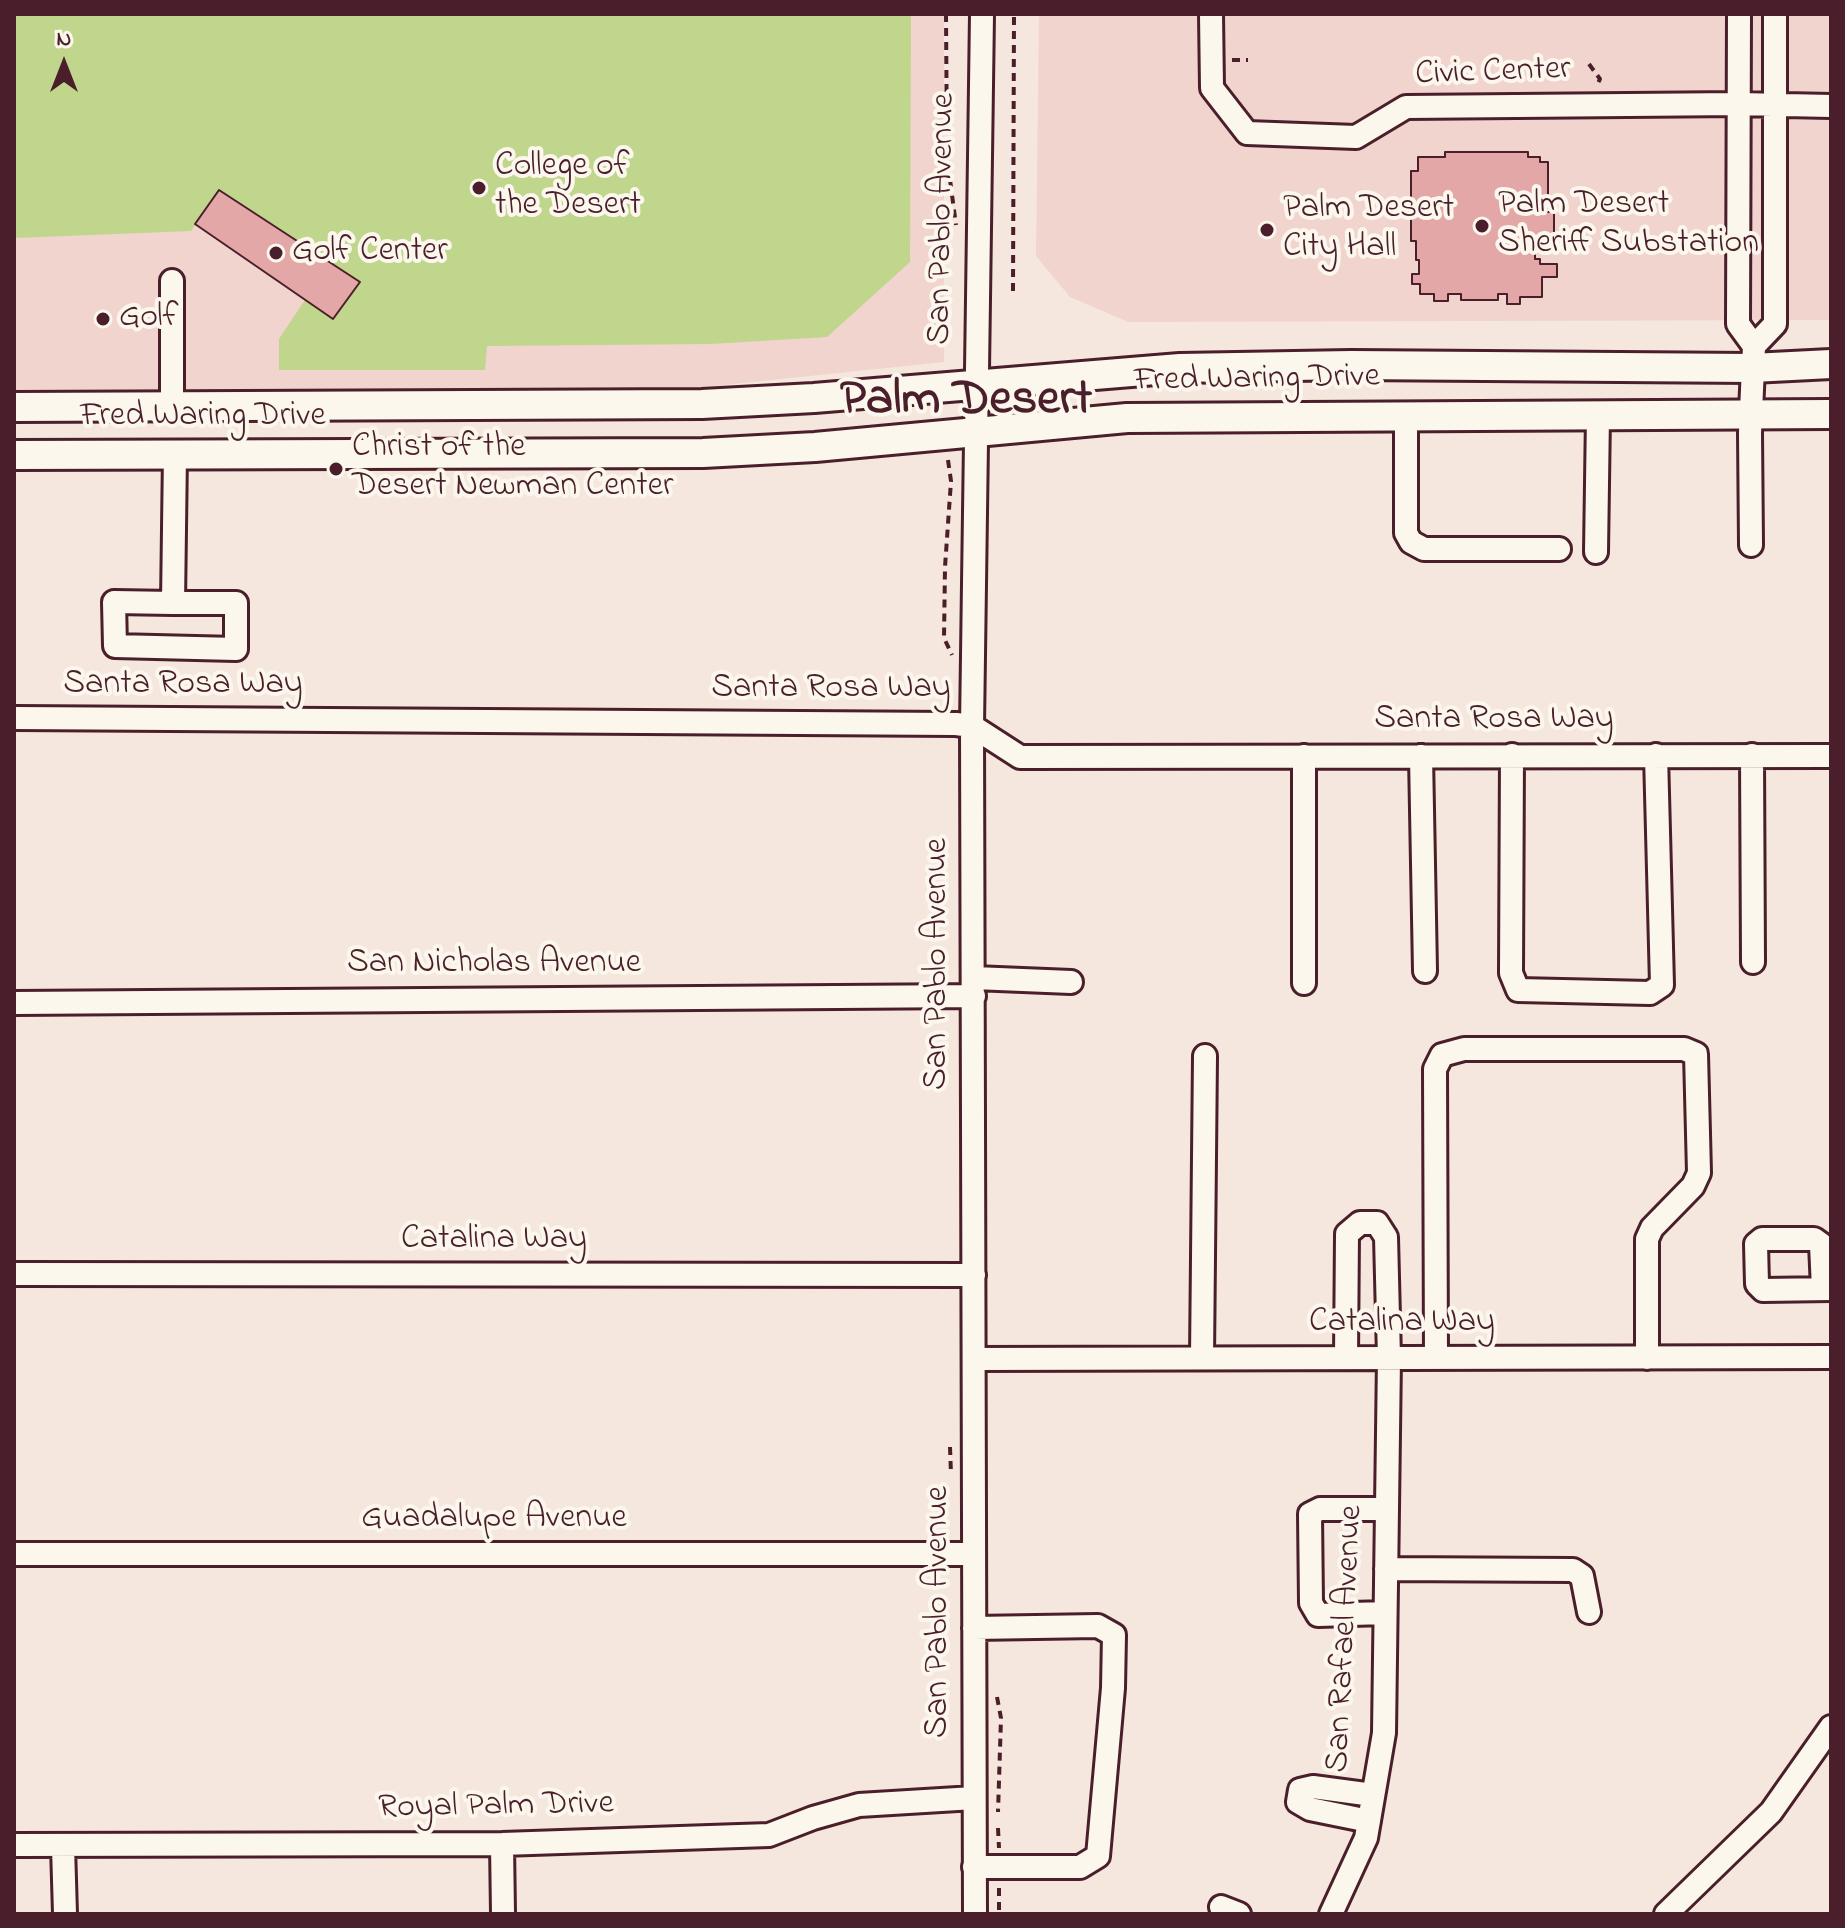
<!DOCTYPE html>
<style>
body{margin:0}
#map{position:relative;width:1845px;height:1928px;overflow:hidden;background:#f6e7de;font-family:"Indie Flower",sans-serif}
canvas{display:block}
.frame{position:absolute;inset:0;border:16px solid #4a1f2b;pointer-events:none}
.north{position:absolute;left:24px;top:24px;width:80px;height:80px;-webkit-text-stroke:6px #fbf7ec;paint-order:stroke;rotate:0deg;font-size:22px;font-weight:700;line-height:32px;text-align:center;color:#4a1f2b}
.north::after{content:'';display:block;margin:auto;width:28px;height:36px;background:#4a1f2b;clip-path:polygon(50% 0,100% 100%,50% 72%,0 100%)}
</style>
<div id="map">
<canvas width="1845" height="1928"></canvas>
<div class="frame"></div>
<div class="north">N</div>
</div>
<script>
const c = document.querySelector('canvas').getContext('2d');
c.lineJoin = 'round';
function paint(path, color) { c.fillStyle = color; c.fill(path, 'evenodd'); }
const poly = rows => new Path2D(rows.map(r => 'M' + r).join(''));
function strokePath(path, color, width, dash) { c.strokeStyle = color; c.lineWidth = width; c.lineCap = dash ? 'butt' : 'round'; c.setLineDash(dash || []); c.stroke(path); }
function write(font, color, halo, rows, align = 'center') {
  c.font = font + ' "Indie Flower",sans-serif'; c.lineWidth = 8; c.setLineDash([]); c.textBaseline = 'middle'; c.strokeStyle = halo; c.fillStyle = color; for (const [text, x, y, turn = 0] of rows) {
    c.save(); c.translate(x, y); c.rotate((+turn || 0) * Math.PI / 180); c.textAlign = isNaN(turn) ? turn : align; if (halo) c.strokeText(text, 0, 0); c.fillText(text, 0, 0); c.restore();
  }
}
const built = poly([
 [14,14,944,14,944,362,695,388,14,391],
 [1039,14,1831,14,1831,320,1128,322,1070,297,1036,256]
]);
const green = poly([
 [14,14,911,14,910,262,827,337,710,344,487,346,485,370,279,370,279,339,305,300,333,319,359,282,219,191,191,231,14,238]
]);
const building = poly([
 [1445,152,1528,152,1528,157,1540,157,1540,162,1548,162,1548,208,1540,208,1541,212,1554,212,1554,246,1535,246,1535,259,1540,259,1540,264,1557,264,1557,277,1542,277,1542,297,1520,297,1520,304,1507,304,1507,294,1498,294,1498,300,1461,300,1461,294,1448,294,1448,301,1434,301,1434,294,1420,294,1420,284,1412,284,1412,274,1419,274,1419,260,1416,260,1416,241,1411,241,1411,171,1418,171,1418,157,1445,157,1445,152],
 [219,190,360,282,333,319,195,224,219,190]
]);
const path = poly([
 [946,14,947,157,956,225],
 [1232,60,1248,60],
 [1589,64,1600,79,1597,85],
 [1013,291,1014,14],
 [948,460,951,481,945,567,944,638,952,655],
 [950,1447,951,1474],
 [997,1697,1001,1718,998,1812],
 [998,1828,999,1848],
 [999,1888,999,1914]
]);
const minor = poly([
 [1211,14,1212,88,1247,133,1356,137,1406,107,1738,104,1831,106],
 [1739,14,1738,324,1754,346],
 [172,281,172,406],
 [1406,416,1406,533,1411,542,1424,549,1559,549],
 [1751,545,1750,433,1754,346,1775,324,1775,14],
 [1596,552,1598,415],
 [173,603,236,603,236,649,115,646,114,602,173,603,175,454],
 [14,718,956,724,972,726,1020,757,1831,756],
 [1512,755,1511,973,1518,990,1650,993,1662,985,1656,755],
 [1752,755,1753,962],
 [1304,756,1304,983],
 [1421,756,1425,971],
 [974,978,1071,982],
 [14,1003,974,996],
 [14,1274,974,1275],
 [1823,1289,1821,1244,1814,1239,1762,1239,1756,1244,1757,1284,1763,1290,1831,1289],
 [1202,1358,1205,1056],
 [1436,1358,1435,1069,1442,1055,1464,1049,1684,1049,1696,1054,1699,1173,1693,1186,1652,1228,1647,1239,1647,1358],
 [974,1359,1831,1357],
 [14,1554,974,1554],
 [1386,1569,1573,1570,1582,1576,1589,1612],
 [1385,1613,1318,1615,1311,1603,1310,1514,1320,1509,1387,1509],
 [974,1628,1098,1626,1114,1635,1113,1688,1098,1856,1080,1867,974,1867],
 [1369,1821,1310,1809,1298,1802,1300,1790,1313,1787,1373,1795],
 [502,1844,503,1914],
 [14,1845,502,1844,769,1835,813,1818,859,1805,974,1798],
 [63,1846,65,1914],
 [1221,1907,1239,1914],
 [975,1914,972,726,982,14],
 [1331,1914,1366,1838,1384,1733,1389,1358,1386,1237,1377,1223,1360,1223,1347,1234,1346,1358],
 [1666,1914,1771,1812,1831,1727]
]);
const major = poly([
 [14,407,702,404,814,398,1180,368,1351,365,1752,368,1831,364],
 [14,455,703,453,815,447,1127,418,1831,414]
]);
const markers = [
 [479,188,8,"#4a1f2b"],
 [1482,226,8,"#4a1f2b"],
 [1267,230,8,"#4a1f2b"],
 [276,253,8,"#4a1f2b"],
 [103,319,8,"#4a1f2b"],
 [336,469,8,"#4a1f2b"]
];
const streetNames = [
 ["Civic Center",1493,74,-2],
 ["San Pablo Avenue",944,219,-89],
 ["Fred Waring Drive",1257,381,-1],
 ["Fred Waring Drive",203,418],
 ["Santa Rosa Way",183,686],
 ["Santa Rosa Way",831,690],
 ["Santa Rosa Way",1494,721],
 ["San Pablo Avenue",939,964,-90],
 ["San Nicholas Avenue",494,965],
 ["Catalina Way",494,1241],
 ["Catalina Way",1402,1324],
 ["Guadalupe Avenue",494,1520],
 ["San Pablo Avenue",940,1612,-90],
 ["San Rafael Avenue",1347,1639,-87],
 ["Royal Palm Drive",496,1808,-1]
];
const poiNames = [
 ["College of",495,168],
 ["the Desert",495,207],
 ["Palm Desert",1498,206],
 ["Sheriff Substation",1498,245],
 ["Palm Desert",1283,210],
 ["City Hall",1283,249],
 ["Golf Center",292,253],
 ["Golf",119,319],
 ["Christ of the",352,449],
 ["Desert Newman Center",352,488]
];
const townNames = [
 ["Palm Desert",966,404]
];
paint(built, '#f0d4cd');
paint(green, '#bfd68c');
paint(building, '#e2a7a6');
strokePath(building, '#4a1f2b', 2);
strokePath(minor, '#4a1f2b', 28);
strokePath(major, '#4a1f2b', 34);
strokePath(path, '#4a1f2b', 4, [8, 6]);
strokePath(minor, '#fbf7ec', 22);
strokePath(major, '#fbf7ec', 28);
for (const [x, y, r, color] of markers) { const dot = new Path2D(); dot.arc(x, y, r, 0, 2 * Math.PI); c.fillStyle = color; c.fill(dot); strokePath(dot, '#fbf7ec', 3); }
write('34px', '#4a1f2b', '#fbf7ec', streetNames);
write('34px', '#4a1f2b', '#fbf7ec', poiNames, 'left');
write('bold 50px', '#4a1f2b', '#fbf7ec', townNames);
</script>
